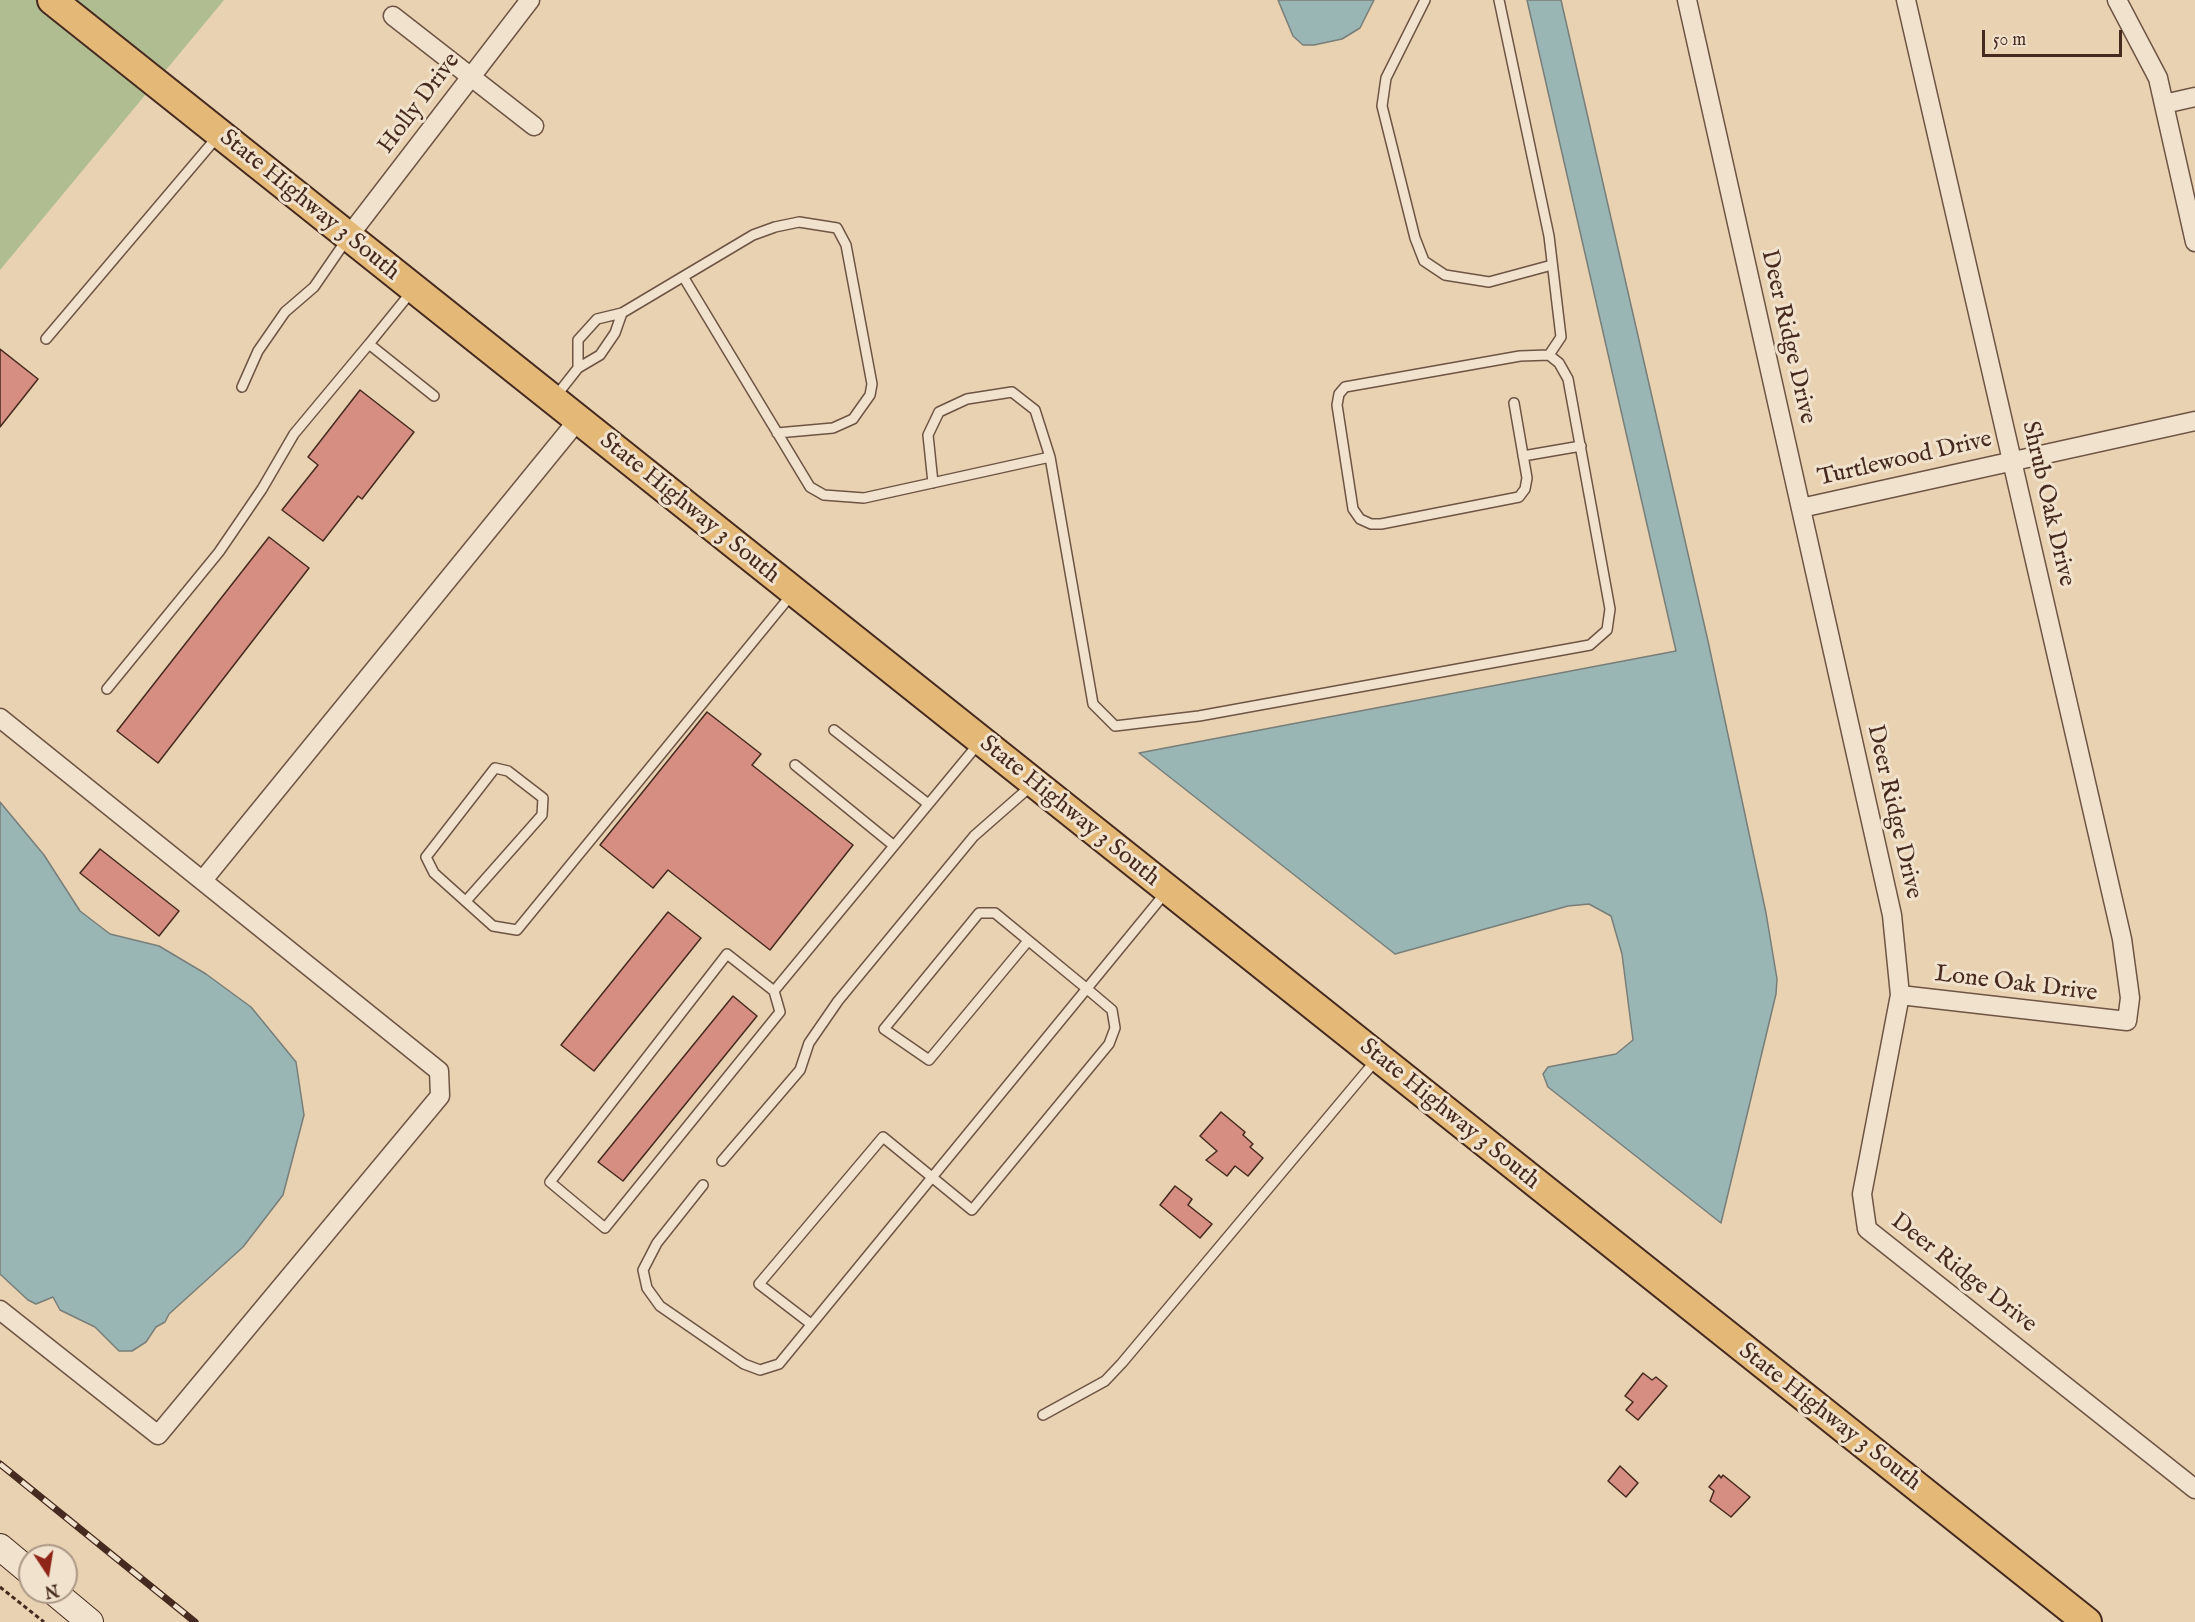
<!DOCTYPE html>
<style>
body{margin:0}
#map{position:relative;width:2195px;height:1622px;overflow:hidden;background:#e8d2b1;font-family:"IM FELL English",serif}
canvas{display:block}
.north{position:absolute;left:18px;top:1544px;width:60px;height:60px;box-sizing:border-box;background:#f0e2cc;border:2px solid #ac9887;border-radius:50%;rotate:168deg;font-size:16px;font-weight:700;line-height:24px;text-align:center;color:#462a1f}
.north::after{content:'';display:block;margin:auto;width:21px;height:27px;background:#8f2418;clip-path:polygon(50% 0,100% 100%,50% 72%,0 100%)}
.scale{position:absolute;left:1982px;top:30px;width:140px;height:27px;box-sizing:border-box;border:3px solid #462a1f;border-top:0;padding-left:8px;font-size:18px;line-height:21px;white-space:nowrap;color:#462a1f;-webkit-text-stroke:4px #f0e2cc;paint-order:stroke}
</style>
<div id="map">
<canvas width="2195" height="1622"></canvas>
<div class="north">N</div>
<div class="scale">50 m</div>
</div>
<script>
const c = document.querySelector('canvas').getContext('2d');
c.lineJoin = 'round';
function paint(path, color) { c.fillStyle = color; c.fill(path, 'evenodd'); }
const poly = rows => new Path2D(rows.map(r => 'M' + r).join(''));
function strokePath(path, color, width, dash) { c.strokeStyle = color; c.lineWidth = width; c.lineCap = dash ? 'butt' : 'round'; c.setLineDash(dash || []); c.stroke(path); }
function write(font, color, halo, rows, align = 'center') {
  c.font = font + ' "IM FELL English",serif'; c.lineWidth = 6; c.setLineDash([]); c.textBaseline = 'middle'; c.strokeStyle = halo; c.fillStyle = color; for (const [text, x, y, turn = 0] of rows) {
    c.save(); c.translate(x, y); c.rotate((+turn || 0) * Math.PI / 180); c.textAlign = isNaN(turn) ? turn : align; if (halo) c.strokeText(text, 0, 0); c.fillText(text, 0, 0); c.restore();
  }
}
const green = poly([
 [0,0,224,0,0,270]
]);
const water = poly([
 [1278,0,1374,0,1360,28,1342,39,1314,45,1303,45,1293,36,1278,0],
 [1527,0,1561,0,1708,641,1766,913,1777,979,1776,994,1721,1223,1548,1087,1543,1074,1548,1067,1616,1054,1633,1040,1622,954,1611,916,1589,904,1568,906,1395,954,1139,753,1676,651,1527,0],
 [0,802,44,855,80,911,110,934,159,946,206,974,251,1007,296,1062,304,1115,283,1195,243,1247,169,1314,165,1322,156,1327,146,1342,132,1351,119,1351,95,1327,60,1310,53,1297,36,1304,28,1300,0,1274,0,802]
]);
const building = poly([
 [0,349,38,379,0,427,0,349],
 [360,390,414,432,362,499,358,496,323,541,282,510,318,465,308,457,360,390],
 [269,537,309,568,158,763,117,731,269,537],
 [707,712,761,754,752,765,853,845,770,950,668,870,653,888,600,845,707,712],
 [100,849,179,911,159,936,80,873,100,849],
 [668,912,701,938,594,1071,561,1045,668,912],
 [733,996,757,1016,623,1181,598,1162,733,996],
 [1221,1112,1245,1132,1243,1135,1253,1144,1250,1147,1263,1158,1248,1176,1235,1166,1227,1176,1206,1160,1217,1151,1200,1136,1221,1112],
 [1175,1186,1192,1199,1188,1205,1212,1224,1200,1238,1160,1205,1175,1186],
 [1643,1373,1652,1380,1656,1377,1667,1386,1638,1420,1626,1410,1633,1402,1625,1396,1643,1373],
 [1620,1466,1638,1483,1626,1497,1608,1481,1620,1466],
 [1719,1475,1721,1478,1723,1475,1750,1497,1731,1517,1710,1501,1714,1491,1709,1487,1719,1475]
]);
const path = poly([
 [0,1587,44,1622]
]);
const lane = poly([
 [1425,0,1386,78,1382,106,1415,238,1424,261,1445,275,1489,282,1552,265],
 [1499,0,1549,236,1561,337,1549,355],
 [684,278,810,487,824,495,864,498,1050,457,1093,704,1115,726,1199,716,1590,645,1607,630,1610,609,1568,379,1559,363,1549,355,1520,356,1345,387,1339,394,1337,405,1353,509,1360,519,1371,524,1381,524,1519,497,1525,489,1527,478,1514,403],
 [412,291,369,344,434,396],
 [46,339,218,136],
 [578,368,578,340,597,319,622,313,753,235,775,227,799,222,837,228,846,245,872,384,870,395,853,419,833,428,777,433],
 [242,387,258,351,285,312,314,287,347,239],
 [556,396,578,368,600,355,615,333,622,313],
 [1523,456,1581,446],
 [933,483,928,435,939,412,967,399,1012,392,1035,410,1050,457],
 [107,689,219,552,262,489,294,434,369,344],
 [834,730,927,803],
 [795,765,893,845],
 [466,901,542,815,543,798,508,771,495,768,426,857,434,873,493,926,517,930,792,594],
 [774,991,780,1012,605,1228,550,1182,727,954,774,991,979,743],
 [722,1161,800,1070,809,1043,838,1001,974,836,1031,786],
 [703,1185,657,1243,643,1270,647,1288,660,1306,744,1364,760,1370,779,1364,1166,892],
 [811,1324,759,1284,883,1137,972,1210,1109,1044,1115,1028,1112,1010,1086,988,995,913,979,913,884,1029,929,1060,1028,941],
 [1043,1415,1105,1381,1122,1363,1376,1060]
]);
const street = poly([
 [1687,0,1892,915,1900,995,1862,1194,1867,1229,2195,1489],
 [2117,0,2158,78,2195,242],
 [393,16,534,126],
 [2164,104,2195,97],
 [348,237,530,0],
 [1801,508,2195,421],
 [0,718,439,1071,440,1096,158,1435,0,1310],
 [203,880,578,420],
 [1900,995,2127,1021,2130,998,2122,939,1906,0]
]);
const secondary = poly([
 [0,1547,30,1572],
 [54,1592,90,1622]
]);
const primary = poly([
 [52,0,2087,1622]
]);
const rail = poly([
 [0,1464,195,1622]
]);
const streetNames = [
 ["Holly Drive",420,104,-53],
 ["State Highway 3 South",309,206,39],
 ["Deer Ridge Drive",1787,337,77],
 ["Turtlewood Drive",1905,460,-13],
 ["Shrub Oak Drive",2047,504,77],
 ["State Highway 3 South",689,509,39],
 ["State Highway 3 South",1069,812,39],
 ["Deer Ridge Drive",1893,812,77],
 ["Lone Oak Drive",2016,985,7],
 ["State Highway 3 South",1449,1115,39],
 ["Deer Ridge Drive",1963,1274,38],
 ["State Highway 3 South",1829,1418,38]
];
paint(green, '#b0bd90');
paint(water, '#99b6b5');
strokePath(water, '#787e79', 1.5);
paint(building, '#d68e82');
strokePath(building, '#462a1f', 1.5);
strokePath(lane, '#6e5444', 12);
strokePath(street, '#6e5444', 21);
strokePath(secondary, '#462a1f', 28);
strokePath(primary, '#462a1f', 32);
strokePath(path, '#462a1f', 3, [4.5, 3]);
strokePath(lane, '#f0e2cc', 9);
strokePath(street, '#f0e2cc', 18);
strokePath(secondary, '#f0e2cc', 26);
strokePath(primary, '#e4b978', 28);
strokePath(rail, '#462a1f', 7);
strokePath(rail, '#f0e2cc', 4.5, [14]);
write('24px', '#462a1f', '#f0e2cc', streetNames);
</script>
